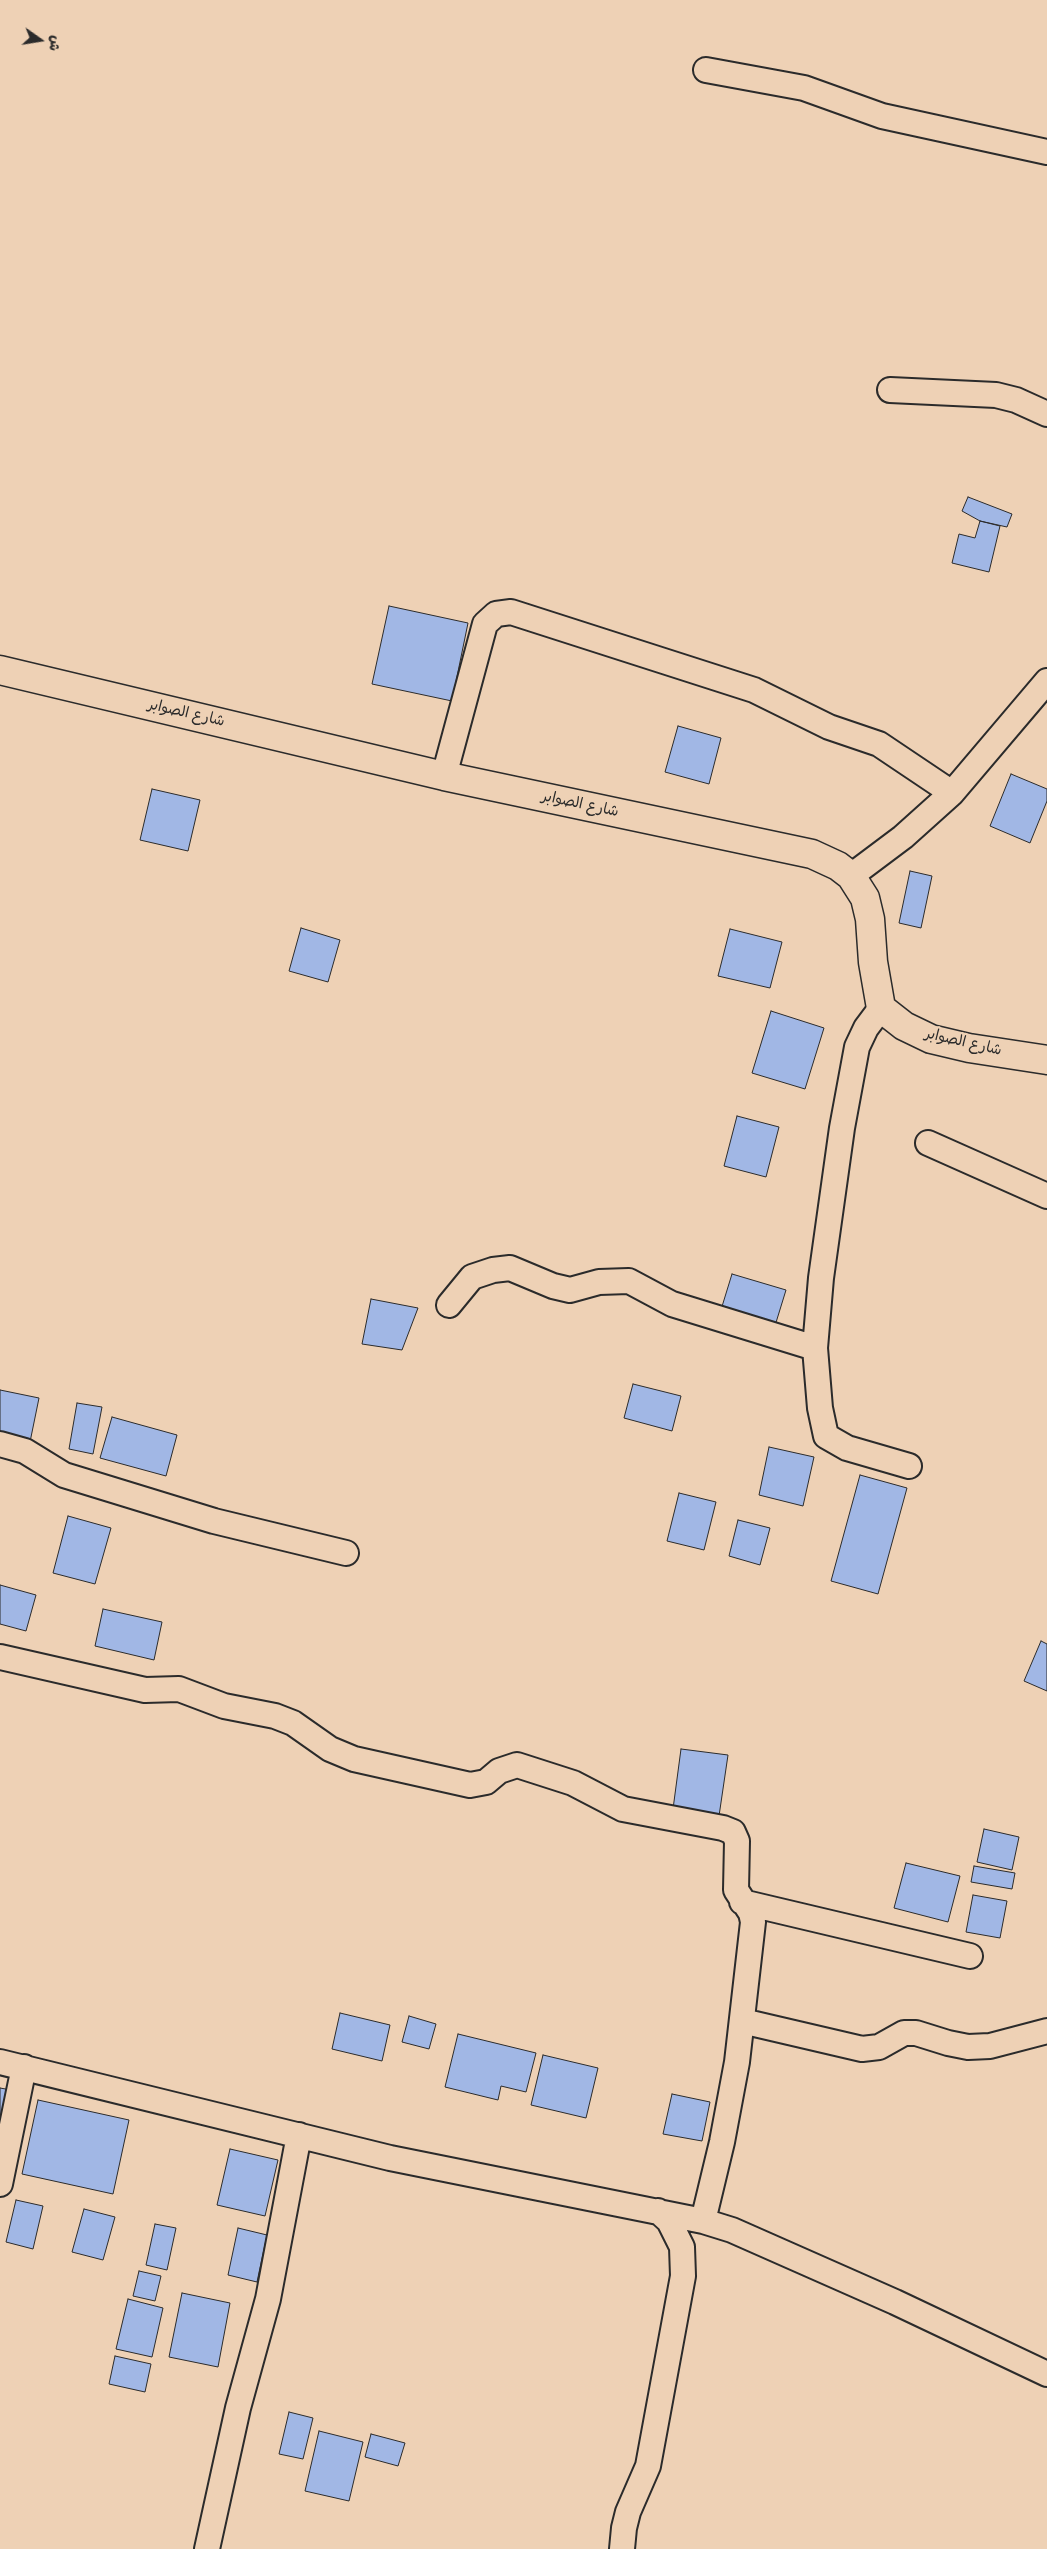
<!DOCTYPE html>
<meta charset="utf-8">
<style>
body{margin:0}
#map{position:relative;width:1047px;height:2549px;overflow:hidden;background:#eed1b5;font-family:Mynerve,"Playpen Sans Arabic",sans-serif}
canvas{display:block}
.north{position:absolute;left:15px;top:15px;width:50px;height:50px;-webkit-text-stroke:4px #eed1b5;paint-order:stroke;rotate:103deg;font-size:14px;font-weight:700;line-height:20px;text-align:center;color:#2b2b2b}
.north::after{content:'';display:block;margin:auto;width:18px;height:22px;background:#2b2b2b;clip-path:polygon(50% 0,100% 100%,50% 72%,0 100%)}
</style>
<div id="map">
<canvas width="1047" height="2549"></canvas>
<div class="north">ش</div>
</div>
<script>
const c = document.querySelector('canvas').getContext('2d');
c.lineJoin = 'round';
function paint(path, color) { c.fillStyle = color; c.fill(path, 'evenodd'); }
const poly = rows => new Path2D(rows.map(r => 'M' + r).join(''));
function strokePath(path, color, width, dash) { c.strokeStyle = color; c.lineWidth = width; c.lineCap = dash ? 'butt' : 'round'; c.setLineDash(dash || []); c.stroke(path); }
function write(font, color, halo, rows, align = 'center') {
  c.font = font + ' Mynerve,"Playpen Sans Arabic",sans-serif'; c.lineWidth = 4.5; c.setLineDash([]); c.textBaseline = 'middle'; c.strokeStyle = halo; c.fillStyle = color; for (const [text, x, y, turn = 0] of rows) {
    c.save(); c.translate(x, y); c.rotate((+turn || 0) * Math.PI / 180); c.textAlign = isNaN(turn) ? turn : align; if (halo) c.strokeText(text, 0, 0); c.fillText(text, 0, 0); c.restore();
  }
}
const building = poly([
 [968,497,1012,514,1007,527,980,521,962,511,968,497],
 [980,521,1000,526,989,572,952,563,959,534,975,538,980,521],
 [389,606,468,623,452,701,372,684,389,606],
 [678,726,721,738,709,784,665,772,678,726],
 [1011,774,1047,789,1047,801,1030,843,990,826,1011,774],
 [152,789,200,800,188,851,140,840,152,789],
 [910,871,932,876,921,928,899,923,910,871],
 [301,928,340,940,328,982,289,971,301,928],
 [730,929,782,942,770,988,718,976,730,929],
 [771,1011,824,1028,805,1089,752,1073,771,1011],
 [737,1116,779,1127,766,1177,724,1166,737,1116],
 [732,1274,786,1290,774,1329,720,1313,732,1274],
 [371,1299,418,1308,402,1350,362,1344,371,1299],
 [633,1384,681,1396,672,1431,624,1418,633,1384],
 [0,1390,39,1398,30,1442,0,1436,0,1390],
 [77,1403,102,1407,93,1454,69,1449,77,1403],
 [112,1417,177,1435,166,1476,100,1458,112,1417],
 [769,1447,814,1457,803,1506,759,1495,769,1447],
 [860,1475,907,1488,878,1594,831,1581,860,1475],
 [679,1493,716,1502,704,1550,667,1541,679,1493],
 [68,1516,111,1528,95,1584,53,1573,68,1516],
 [738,1520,770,1528,760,1565,729,1556,738,1520],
 [0,1585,36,1595,26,1631,0,1624,0,1585],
 [103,1609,162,1622,154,1660,95,1646,103,1609],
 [1041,1641,1047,1644,1047,1691,1024,1681,1041,1641],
 [681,1749,728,1755,719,1816,673,1809,681,1749],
 [984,1829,1019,1837,1012,1870,977,1862,984,1829],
 [906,1863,960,1876,948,1922,894,1908,906,1863],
 [974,1866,1015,1873,1012,1889,971,1882,974,1866],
 [973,1895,1007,1901,1000,1938,966,1932,973,1895],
 [340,2013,390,2025,382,2061,332,2049,340,2013],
 [409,2016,436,2024,429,2049,402,2042,409,2016],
 [458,2034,536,2053,526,2092,501,2086,498,2100,445,2087,458,2034],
 [543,2055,598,2068,586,2118,531,2105,543,2055],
 [0,2088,11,2090,0,2143,0,2088],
 [672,2094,710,2102,702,2141,663,2134,672,2094],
 [38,2100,129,2120,113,2194,22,2174,38,2100],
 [230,2149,278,2160,265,2216,217,2205,230,2149],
 [16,2200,43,2206,33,2249,6,2242,16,2200],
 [84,2209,115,2217,103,2260,72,2252,84,2209],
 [155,2224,176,2228,167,2270,146,2265,155,2224],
 [238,2228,267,2235,257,2282,228,2275,238,2228],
 [139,2271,161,2276,155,2301,133,2296,139,2271],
 [182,2293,230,2303,218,2367,169,2357,182,2293],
 [128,2299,163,2308,152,2357,116,2349,128,2299],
 [115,2356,151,2364,145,2392,109,2384,115,2356],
 [289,2412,313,2418,303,2459,279,2454,289,2412],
 [319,2431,363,2442,349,2501,305,2491,319,2431],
 [371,2434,405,2443,398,2466,365,2457,371,2434]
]);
const minor = poly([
 [706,70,804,88,882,116,1047,152],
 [890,390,996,395,1016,400,1047,414],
 [444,776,485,624,496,614,511,612,754,690,829,727,879,744,952,793],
 [851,876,903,837,952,793,1047,681],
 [881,1008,866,1028,857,1047,842,1128,821,1278,815,1348,820,1408,826,1436,847,1448,909,1466],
 [928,1143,1047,1196],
 [449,1305,472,1277,493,1270,510,1268,553,1286,570,1290,599,1282,629,1281,672,1304,815,1348],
 [0,1444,25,1451,64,1475,214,1521,346,1553],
 [0,1657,145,1690,179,1689,224,1706,275,1716,293,1723,330,1749,354,1759,470,1785,486,1782,499,1771,517,1765,573,1783,623,1809,723,1828,733,1832,737,1841,736,1890,751,1913,753,1922,737,2062,722,2142,703,2221],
 [742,1902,970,1956],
 [742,2021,862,2049,879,2047,904,2033,916,2033,948,2043,968,2047,990,2046,1047,2031],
 [0,2062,390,2158,703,2221,732,2230,895,2302,1047,2374],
 [0,2184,24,2067],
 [207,2549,238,2408,268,2299,299,2135],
 [622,2549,624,2528,628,2512,648,2466,683,2276,682,2247,669,2221,658,2211]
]);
const tertiary = poly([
 [0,670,444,776,812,854,838,866,851,876,865,898,870,919,873,962,881,1008,904,1026,931,1039,969,1048,1047,1060]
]);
const streetNames = [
 ["شارع الصوابر",186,714,13],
 ["شارع الصوابر",580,805,12],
 ["شارع الصوابر",963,1043,13]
];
paint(building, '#a1b7e5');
strokePath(building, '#2b2b2b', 1);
strokePath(minor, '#2b2b2b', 28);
strokePath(tertiary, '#2b2b2b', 31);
strokePath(minor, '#eed1b5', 24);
strokePath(tertiary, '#eed1b5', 28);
write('15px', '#2b2b2b', '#eed1b5', streetNames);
</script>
